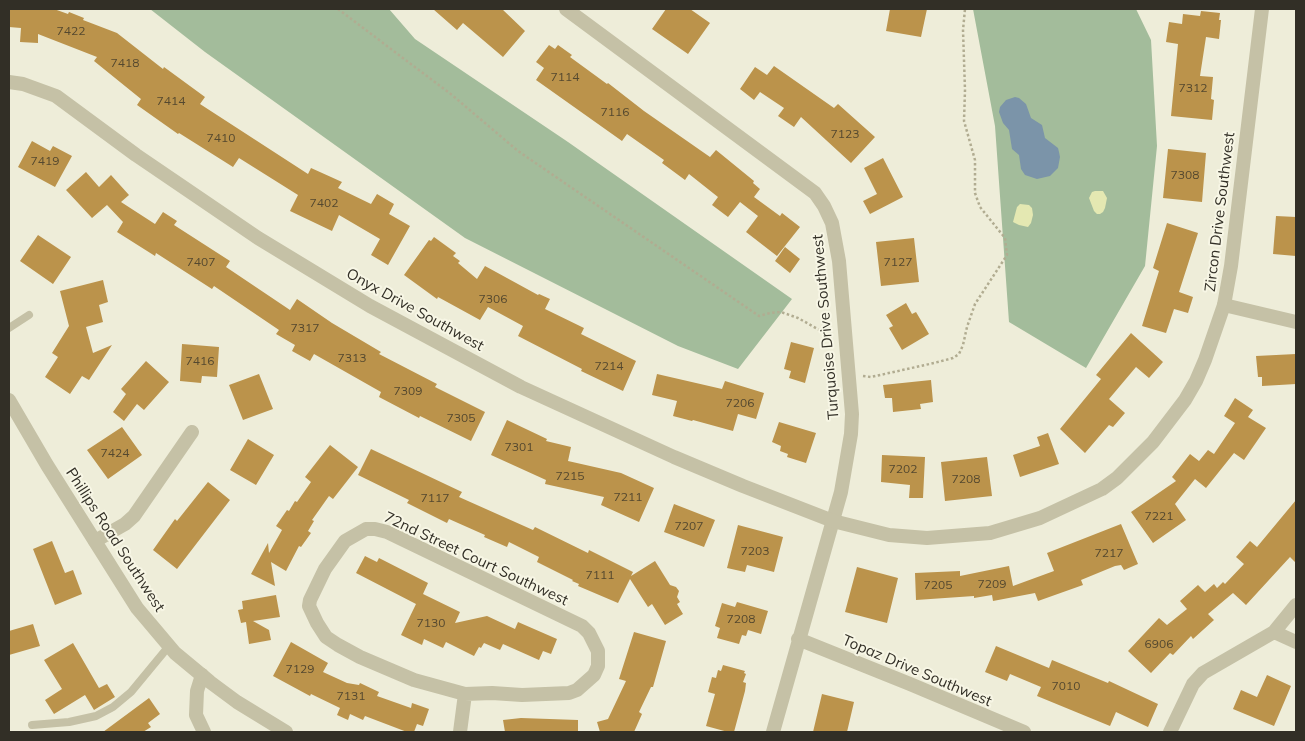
<!DOCTYPE html>
<style>
body{margin:0}
#map{position:relative;width:1305px;height:741px;overflow:hidden;background:#eeedd9;font-family:Mulish,sans-serif}
canvas{display:block}
.frame{position:absolute;inset:0;border:10px solid #322f26;pointer-events:none}
</style>
<div id="map">
<canvas width="1305" height="741"></canvas>
<div class="frame"></div>
</div>
<script>
const c = document.querySelector('canvas').getContext('2d');
c.lineJoin = 'round';
function paint(path, color) { c.fillStyle = color; c.fill(path, 'evenodd'); }
const poly = rows => new Path2D(rows.map(r => 'M' + r).join(''));
function strokePath(path, color, width, dash) { c.strokeStyle = color; c.lineWidth = width; c.lineCap = dash ? 'butt' : 'round'; c.setLineDash(dash || []); c.stroke(path); }
function write(font, color, halo, rows, align = 'center') {
  c.font = font + ' Mulish,sans-serif'; c.lineWidth = 4; c.setLineDash([]); c.textBaseline = 'middle'; c.strokeStyle = halo; c.fillStyle = color; for (const [text, x, y, turn = 0] of rows) {
    c.save(); c.translate(x, y); c.rotate((+turn || 0) * Math.PI / 180); c.textAlign = isNaN(turn) ? turn : align; if (halo) c.strokeText(text, 0, 0); c.fillText(text, 0, 0); c.restore();
  }
}
const green = poly([
 [150,9,389,9,415,39,568,142,792,299,738,369,678,346,465,238,205,52],
 [973,9,1136,9,1151,40,1157,146,1145,266,1086,368,1009,322,995,126]
]);
const sand = poly([
 [1095,191,1103,191,1107,198,1105,208,1103,212,1100,214,1097,214,1094,211,1089,198,1092,192],
 [1020,204,1029,205,1032,208,1033,215,1031,223,1028,227,1019,225,1013,222,1017,207]
]);
const water = poly([
 [1015,97,1019,98,1026,104,1031,118,1042,125,1045,138,1058,148,1059,152,1060,157,1058,168,1050,176,1037,179,1025,175,1021,169,1019,155,1012,149,1009,130,1003,123,999,112,1000,107,1006,100]
]);
const building = poly([
 [9,9,54,9,68,14,69,12,84,18,83,20,117,33,163,69,164,67,205,97,200,104,308,174,311,168,331,177,342,182,338,188,371,204,377,194,394,204,389,214,410,226,388,265,371,255,380,239,339,215,332,231,290,211,298,195,239,158,233,167,179,133,178,134,137,105,141,99,94,61,97,57,38,34,38,43,20,42,21,28,9,27],
 [433,9,502,9,525,31,503,57,463,23,457,30],
 [666,9,690,9,710,23,688,54,652,29],
 [890,9,927,9,921,37,886,31],
 [1201,11,1220,13,1219,20,1221,20,1219,39,1206,37,1200,76,1213,77,1211,99,1214,100,1212,120,1171,116,1178,44,1166,42,1169,22,1182,24,1183,14,1200,16],
 [549,45,555,49,558,45,572,55,570,57,607,84,608,83,644,111,710,157,716,150,754,181,753,183,760,189,754,197,780,216,782,213,800,227,777,256,746,232,758,216,740,202,728,217,712,205,718,197,689,174,685,180,662,163,664,160,627,134,622,141,536,80,544,68,536,62],
 [774,66,834,108,838,104,875,137,851,163,801,117,794,127,778,116,784,108,760,92,754,100,740,89,755,67,767,75],
 [32,141,50,151,53,146,72,156,55,187,18,167],
 [1168,149,1206,153,1202,202,1163,198],
 [883,158,903,197,870,214,863,201,877,194,864,168],
 [86,172,99,187,111,175,129,195,121,202,155,224,163,212,177,221,174,225,230,261,226,267,290,310,297,299,332,323,381,352,379,354,437,384,435,387,485,412,471,441,420,416,419,418,379,397,381,392,314,354,310,361,292,351,295,345,276,334,279,330,214,286,212,289,156,253,155,256,117,232,123,222,107,205,92,218,66,190],
 [1276,216,1296,217,1296,256,1273,254],
 [1167,223,1198,233,1179,292,1193,297,1188,313,1174,309,1166,333,1142,326,1159,271,1153,268],
 [38,235,71,257,53,284,20,261],
 [434,237,456,253,453,256,460,261,458,263,477,279,485,266,538,295,539,294,550,299,545,309,584,328,581,334,636,361,623,391,581,371,582,369,518,336,523,326,488,307,480,320,438,297,437,299,404,275,429,240,431,241],
 [914,238,919,282,881,286,876,242],
 [785,247,800,259,790,273,775,261],
 [103,280,108,302,99,305,103,322,86,327,93,353,112,345,89,380,82,376,70,394,45,377,58,357,52,353,69,326,60,291],
 [906,303,912,314,916,312,929,334,902,350,889,328,893,326,886,315],
 [1131,333,1163,362,1149,378,1136,367,1109,399,1125,413,1113,427,1109,425,1085,453,1060,429,1101,379,1096,375],
 [791,342,814,348,805,383,789,378,791,371,784,369],
 [182,344,219,347,217,377,202,376,201,383,180,381],
 [1296,354,1296,384,1262,386,1262,377,1258,377,1256,356],
 [146,361,169,382,144,410,137,404,124,421,113,412,126,394,121,389],
 [259,374,273,409,243,420,229,385],
 [657,374,722,389,725,381,764,393,756,419,738,414,733,431,693,420,692,421,673,416,677,401,652,395],
 [931,380,933,402,920,404,921,409,893,412,892,398,885,398,883,385],
 [1235,398,1253,410,1248,417,1266,428,1244,460,1234,453,1206,488,1195,479,1175,504,1186,520,1153,543,1131,512,1176,481,1172,477,1190,454,1199,461,1208,450,1214,454,1235,423,1224,416],
 [507,420,547,439,546,441,571,447,568,461,621,473,654,488,639,522,601,505,604,497,545,484,546,480,491,455],
 [779,422,816,433,806,463,787,457,788,454,780,451,781,446,772,442],
 [122,427,142,455,108,479,87,450],
 [1048,433,1059,464,1020,477,1013,455,1040,446,1037,437],
 [248,439,274,455,256,485,230,470],
 [330,445,358,467,333,499,329,496,312,520,314,521,308,531,311,533,301,547,299,546,286,571,271,562,275,586,251,574,268,543,269,553,282,530,276,526,287,510,289,511,295,501,297,502,311,482,305,477],
 [371,449,462,492,459,497,533,530,535,527,588,553,589,550,633,572,631,576,655,561,670,585,676,587,679,591,677,597,680,602,677,604,683,614,665,625,652,604,648,607,630,579,618,603,578,586,579,584,572,581,573,580,537,562,539,557,509,542,507,547,484,537,485,535,449,519,447,523,407,503,409,500,358,475],
 [882,455,925,457,923,498,909,498,910,485,881,482],
 [987,457,992,496,945,501,941,462],
 [208,482,230,500,177,569,153,550,175,519,177,521],
 [1296,500,1296,563,1290,557,1246,605,1233,593,1208,614,1214,620,1193,639,1191,636,1173,655,1170,653,1151,673,1128,651,1159,618,1167,625,1187,609,1180,601,1198,585,1205,592,1214,584,1217,588,1223,582,1225,584,1244,564,1236,557,1250,541,1257,547],
 [674,504,715,520,704,547,664,532],
 [1121,524,1138,564,1124,570,1121,565,1115,566,1081,580,1083,585,1038,601,1035,593,993,601,992,595,974,598,974,596,916,600,915,573,960,571,960,576,1009,566,1013,586,1054,571,1047,553],
 [738,525,783,537,774,572,747,565,745,572,727,568],
 [52,541,65,573,73,570,82,594,55,605,33,549],
 [365,556,377,562,379,558,428,583,423,594,460,612,455,623,487,616,515,629,518,622,557,639,551,654,543,651,539,660,503,644,500,650,484,643,481,648,479,647,474,656,446,642,443,648,424,639,422,645,401,635,416,604,356,573],
 [857,567,898,578,887,623,845,612],
 [276,595,280,617,253,621,269,630,271,640,249,644,246,622,241,623,238,610,243,609,242,601],
 [737,602,768,611,761,634,748,630,746,636,742,635,739,644,717,638,720,628,715,626,722,603,735,607],
 [33,624,40,646,9,655,9,631],
 [634,632,666,641,653,687,651,687,639,712,642,714,634,732,600,732,597,722,608,719,626,681,619,679],
 [291,642,328,663,323,672,347,683,359,685,360,683,379,692,377,696,411,708,412,703,429,709,423,726,417,724,414,732,407,732,365,716,363,720,350,714,348,720,337,715,340,708,311,694,310,696,273,676],
 [73,643,99,688,107,684,115,697,94,710,85,695,54,714,45,700,62,689,44,660],
 [996,646,1049,668,1052,660,1108,683,1109,681,1158,704,1148,727,1116,712,1110,726,1037,696,1041,687,1010,674,1007,681,985,672],
 [723,665,745,671,744,673,746,674,743,682,746,683,745,691,734,732,728,732,706,726,715,694,708,692,712,677,716,678,718,670,721,671],
 [1267,675,1291,686,1274,726,1233,709,1241,690,1257,697],
 [822,694,854,702,847,732,813,732],
 [149,698,160,714,148,723,151,727,143,732,103,732],
 [521,718,578,720,578,732,505,732,503,720]
]);
const path = poly([
 [338,9,452,95,518,151,759,316,770,313,781,312,798,318,832,337],
 [863,376,871,377,934,363,953,358,959,354,963,345,967,327,975,304,1007,255,1005,238,980,207,975,193,975,160,964,121,965,90,963,30,965,9]
]);
const service = poly([
 [9,328,29,315],
 [32,725,69,722,96,716,113,707,131,692,169,646]
]);
const minor = poly([
 [566,9,815,193,824,206,832,223,839,261,852,414,851,434,841,492,773,732],
 [1224,305,1296,322],
 [366,529,375,529,387,532,582,626,589,633,598,651,598,666,594,675,577,690,569,693,522,695,492,693,465,694,414,680,360,657,338,645,326,637,317,623,309,606,310,600,325,569,345,541,366,529],
 [95,541,125,524,134,516,192,432],
 [1274,632,1296,642],
 [798,639,910,684,1024,732],
 [202,675,197,691,196,715,204,732],
 [460,732,465,694],
 [1170,732,1193,684,1203,673,1274,632,1296,605]
]);
const tertiary = poly([
 [9,82,23,84,56,96,136,155,258,238,370,306,521,387,674,457,743,486,833,521,889,535,927,538,990,533,1040,518,1102,489,1117,478,1153,442,1185,400,1196,381,1205,360,1224,305,1231,266,1262,9],
 [9,400,47,465,137,608,175,653,210,682,237,702,286,732]
]);
const numberNames = [
 ["7422",71,31],
 ["7418",125,63],
 ["7114",565,77],
 ["7312",1193,88],
 ["7414",171,101],
 ["7116",615,112],
 ["7123",845,134],
 ["7410",221,138],
 ["7419",45,161],
 ["7308",1185,175],
 ["7402",324,203],
 ["7407",201,262],
 ["7127",898,262],
 ["7306",493,299],
 ["7317",305,328],
 ["7313",352,358],
 ["7416",200,361],
 ["7214",609,366],
 ["7309",408,391],
 ["7206",740,403],
 ["7305",461,418],
 ["7301",519,447],
 ["7424",115,453],
 ["7202",903,469],
 ["7215",570,476],
 ["7208",966,479],
 ["7211",628,497],
 ["7117",435,498],
 ["7221",1159,516],
 ["7207",689,526],
 ["7203",755,551],
 ["7217",1109,553],
 ["7111",600,575],
 ["7209",992,584],
 ["7205",938,585],
 ["7208",741,619],
 ["7130",431,623],
 ["6906",1159,644],
 ["7129",300,669],
 ["7010",1066,686],
 ["7131",351,696]
];
const streetNames = [
 ["Zircon Drive Southwest",1220,212,-83],
 ["Onyx Drive Southwest",415,310,29],
 ["Turquoise Drive Southwest",826,327,-95],
 ["Phillips Road Southwest",115,540,57],
 ["72nd Street Court Southwest",476,559,25],
 ["Topaz Drive Southwest",917,671,23]
];
paint(green, '#a3bc9b');
paint(sand, '#e4e8b2');
paint(water, '#7b94a9');
paint(building, '#bb934b');
strokePath(path, '#b1ac91', 2.5, [2.5, 2.5]);
strokePath(service, '#c5c1a6', 8);
strokePath(minor, '#c5c1a6', 14);
strokePath(tertiary, '#c5c1a6', 14);
write('12px', '#54482f', null, numberNames);
write('15px', '#322f26', '#f7f6e5', streetNames);
</script>
